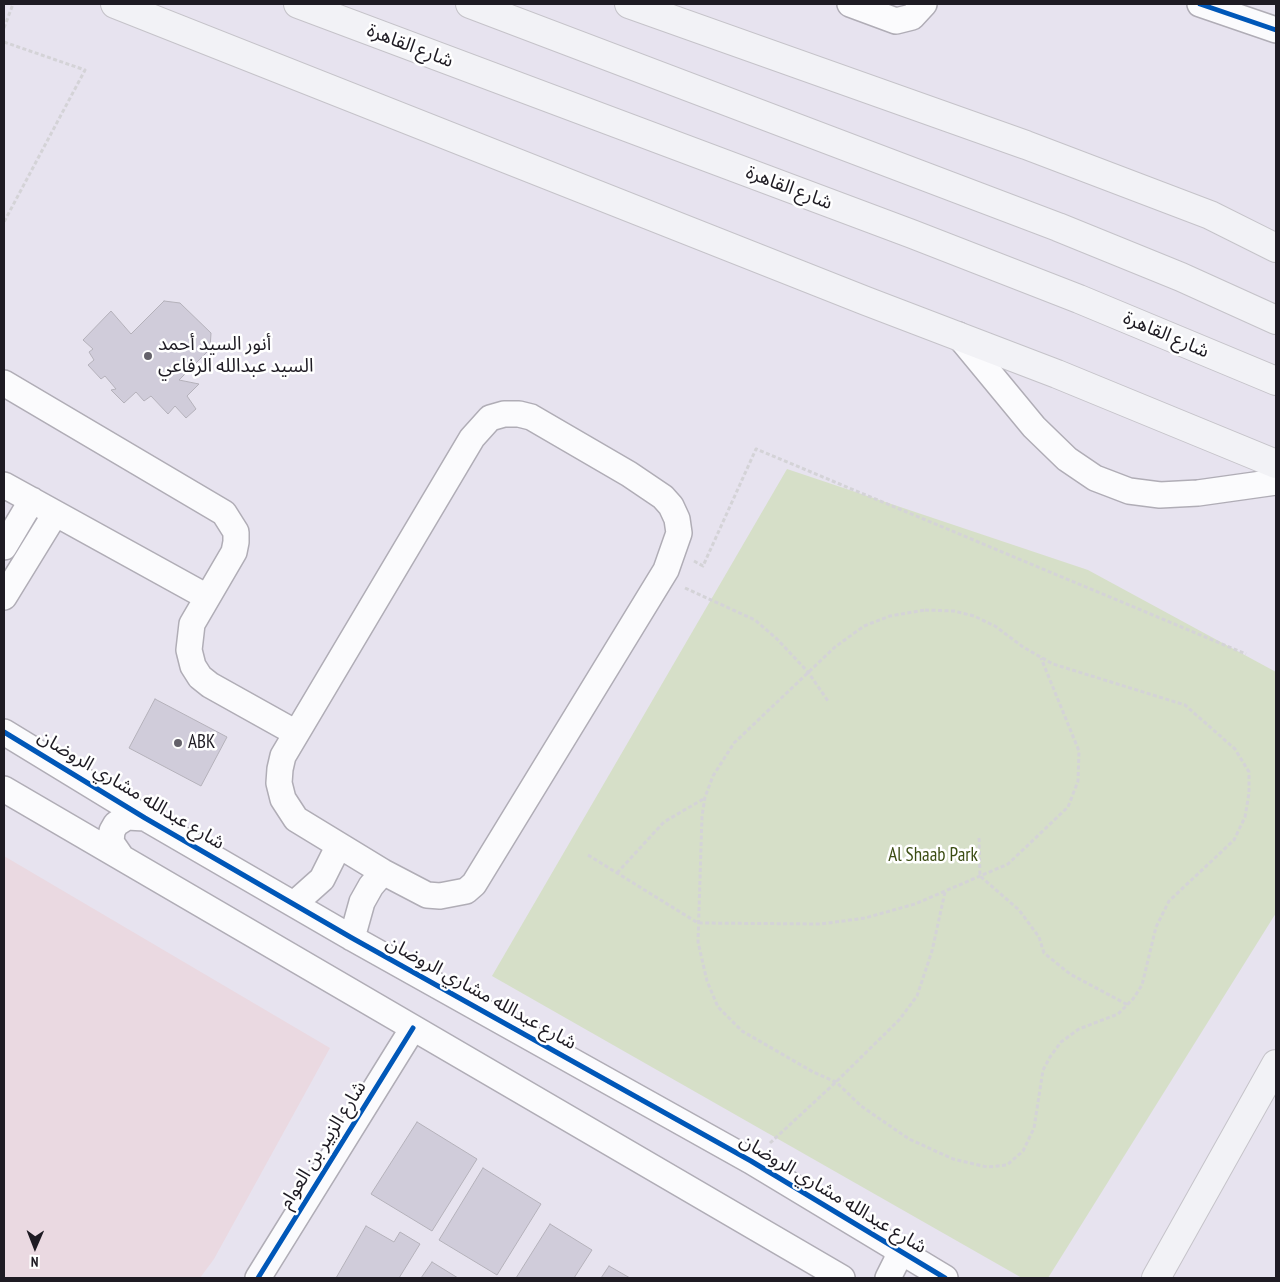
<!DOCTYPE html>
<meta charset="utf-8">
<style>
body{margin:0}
#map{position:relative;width:1280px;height:1282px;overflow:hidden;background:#e7e3ef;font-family:"PT Sans Narrow",sans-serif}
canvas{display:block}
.frame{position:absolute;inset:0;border:5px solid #1e1b23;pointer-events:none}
.north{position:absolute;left:10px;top:1222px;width:50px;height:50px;-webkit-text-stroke:4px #fff;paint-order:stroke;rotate:181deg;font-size:14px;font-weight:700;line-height:20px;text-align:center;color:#1e1b23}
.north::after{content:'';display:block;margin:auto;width:18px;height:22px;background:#1e1b23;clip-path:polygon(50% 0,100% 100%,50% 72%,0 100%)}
</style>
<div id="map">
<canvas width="1280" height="1282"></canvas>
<div class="frame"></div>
<div class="north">N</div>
</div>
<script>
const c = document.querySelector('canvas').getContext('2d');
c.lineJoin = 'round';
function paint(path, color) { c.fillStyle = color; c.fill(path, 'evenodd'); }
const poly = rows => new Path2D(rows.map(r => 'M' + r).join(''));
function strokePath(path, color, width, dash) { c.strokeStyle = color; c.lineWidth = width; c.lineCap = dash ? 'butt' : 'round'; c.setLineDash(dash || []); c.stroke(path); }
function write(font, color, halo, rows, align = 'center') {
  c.font = font + ' "PT Sans Narrow","Noto Sans Arabic",sans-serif'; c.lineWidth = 5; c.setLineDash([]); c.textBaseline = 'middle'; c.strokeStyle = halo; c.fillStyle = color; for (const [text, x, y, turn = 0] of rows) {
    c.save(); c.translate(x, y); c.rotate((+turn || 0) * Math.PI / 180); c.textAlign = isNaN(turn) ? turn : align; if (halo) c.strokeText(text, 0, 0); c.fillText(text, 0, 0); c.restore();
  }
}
const industrial = poly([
 [4,856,330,1048,214,1259,200,1278,4,1278]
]);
const green = poly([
 [787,469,1088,570,1276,672,1276,913,1048,1278,1022,1278,492,976]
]);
const building = poly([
 [164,301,180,303,211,333,210,349,179,380,199,384,187,396,196,409,186,418,175,406,168,414,151,396,144,401,136,392,124,403,111,390,116,389,105,376,101,379,88,365,94,360,89,352,93,349,83,340,111,311,131,334,164,301],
 [155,699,227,737,201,786,129,748,155,699],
 [417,1122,477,1159,432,1231,371,1194,417,1122],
 [483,1168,541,1204,497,1275,439,1240,483,1168],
 [550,1224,592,1250,574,1278,516,1278,550,1224],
 [366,1226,394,1242,400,1232,420,1244,399,1278,336,1278,366,1226],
 [432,1262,458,1278,421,1278,432,1262],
 [609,1266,630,1278,601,1278,609,1266]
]);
const path = poly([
 [4,28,13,4],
 [4,42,85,70,4,222],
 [694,561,703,566,756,449,1246,654],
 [685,588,755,620,777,639,808,672,828,701],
 [925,610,954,611,974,616,995,626,1023,647,1053,664,1185,705,1235,749,1249,772,1249,793,1245,817,1234,840,1169,901,1156,927,1142,985,1133,999,1118,1014,1079,1029,1061,1042,1050,1057,1043,1070,1034,1128,1023,1151,1007,1165,987,1167,953,1159,909,1139,861,1106,836,1082,813,1072,742,1031,718,1007,707,981,698,942,702,816,705,797,713,776,734,743,835,647,864,626,890,616,925,610],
 [979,838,980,876,1019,910,1039,937,1044,953,1070,974,1128,1005],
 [588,855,698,923,821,924,865,918,915,904,1008,864,1068,807,1078,781,1079,751,1041,658],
 [617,873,664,822,705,798],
 [770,1143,836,1082,899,1020,917,996,932,951,945,892]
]);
const minor = poly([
 [850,4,896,21,912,17,924,4],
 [1200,4,1276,30],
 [958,335,1034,427,1067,459,1095,478,1129,491,1160,495,1198,493,1276,482],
 [4,383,224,513,236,532,236,542,234,552,192,624,189,650,193,666,200,677,210,685,296,733],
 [504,414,519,414,531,417,629,474,663,497,671,506,677,519,679,533,666,570,474,884,466,891,440,896,427,895,383,872,296,819,283,799,279,783,280,769,283,756,472,438,490,418,504,414],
 [4,485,207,597],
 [4,547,32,500],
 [4,597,55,514],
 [4,732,145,818,352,938,751,1161,945,1278],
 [4,789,842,1278],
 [122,858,111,842,112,831,116,824,127,817,145,818],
 [294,904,322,879,338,847],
 [352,938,362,902,371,886,383,872],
 [258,1278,413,1028],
 [888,1278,897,1260,897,1250]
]);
const major = poly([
 [115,4,866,301,1057,374,1276,464],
 [298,4,912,234,1079,299,1276,381],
 [470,4,1058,227,1181,277,1276,320],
 [629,4,1026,145,1210,215,1276,248],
 [1156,1278,1276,1064]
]);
const cycleway = poly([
 [1200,4,1276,30],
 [4,732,145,818,352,938,751,1161,945,1278],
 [258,1278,413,1028]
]);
const markers = [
 [148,356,5,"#64616a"],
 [178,743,5,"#64616a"]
];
const streetNames = [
 ["شارع القاهرة",410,46,21],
 ["شارع القاهرة",789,188,21],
 ["شارع القاهرة",1166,335,23],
 ["شارع عبدالله مشاري الروضان",131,790,31],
 ["شارع عبدالله مشاري الروضان",481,993,29],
 ["شارع الزبير بن العوام",323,1145,-58],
 ["شارع عبدالله مشاري الروضان",833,1194,31]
];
const poiNames = [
 ["أنور السيد أحمد",158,345],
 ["السيد عبدالله الرفاعي",158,367],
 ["ABK",188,743]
];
const parkNames = [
 ["Al Shaab Park",933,856]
];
paint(industrial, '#ead9e1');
paint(green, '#d6dfc8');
paint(building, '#d0ccda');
strokePath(building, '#b4b1ba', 1);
strokePath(minor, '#b0adb6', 28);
strokePath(major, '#c5c3c9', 30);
strokePath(path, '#d4d3d7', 3, [4, 2.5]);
strokePath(minor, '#fbfbfd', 25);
strokePath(major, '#f2f2f6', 28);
strokePath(cycleway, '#0057b8', 5);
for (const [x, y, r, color] of markers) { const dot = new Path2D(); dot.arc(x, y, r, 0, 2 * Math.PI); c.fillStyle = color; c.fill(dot); strokePath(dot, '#fff', 2); }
write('19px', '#1e1b23', '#fff', streetNames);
write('19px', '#1e1b23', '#fff', poiNames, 'left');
write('19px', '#3c4d14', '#fff', parkNames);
</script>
